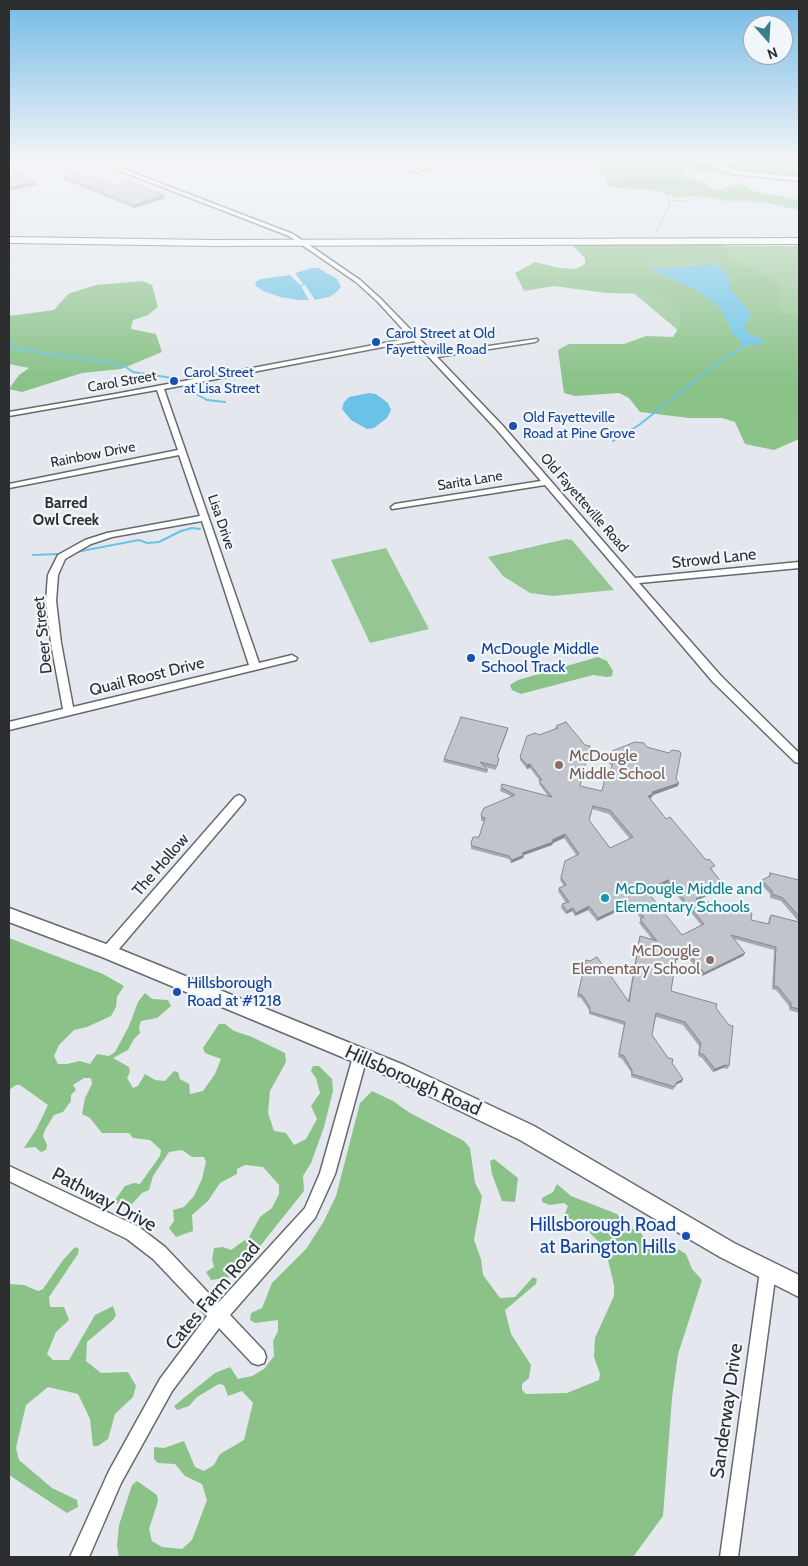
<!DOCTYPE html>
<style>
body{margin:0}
#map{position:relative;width:808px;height:1566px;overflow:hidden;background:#e4e8ee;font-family:Cabin,sans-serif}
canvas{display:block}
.frame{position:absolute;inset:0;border:10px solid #2c2e30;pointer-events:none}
.north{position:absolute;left:743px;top:15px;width:50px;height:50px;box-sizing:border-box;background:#f1f6fb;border:1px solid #a2a6aa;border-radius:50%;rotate:161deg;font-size:14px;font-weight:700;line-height:20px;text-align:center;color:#2c2e30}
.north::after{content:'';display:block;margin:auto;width:18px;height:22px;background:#398089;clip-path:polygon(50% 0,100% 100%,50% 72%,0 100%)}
</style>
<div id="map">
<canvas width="808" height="1566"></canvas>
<div class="frame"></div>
<div class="north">N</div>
</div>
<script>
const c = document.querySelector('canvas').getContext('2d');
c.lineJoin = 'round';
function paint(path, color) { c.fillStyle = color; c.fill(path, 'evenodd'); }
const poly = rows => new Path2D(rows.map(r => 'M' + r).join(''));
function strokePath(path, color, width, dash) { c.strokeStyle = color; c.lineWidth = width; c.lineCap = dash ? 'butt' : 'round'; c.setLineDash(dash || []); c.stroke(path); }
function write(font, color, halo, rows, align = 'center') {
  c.font = font + ' Cabin,sans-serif'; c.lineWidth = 4.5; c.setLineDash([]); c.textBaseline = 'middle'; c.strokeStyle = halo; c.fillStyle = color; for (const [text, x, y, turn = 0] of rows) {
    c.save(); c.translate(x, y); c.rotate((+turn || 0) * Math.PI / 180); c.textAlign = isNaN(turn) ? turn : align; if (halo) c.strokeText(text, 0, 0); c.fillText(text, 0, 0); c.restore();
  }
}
const green = poly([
 [577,246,799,246,799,433,667,321],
 [566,539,572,540,614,590,553,596,530,593,503,576,488,557],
 [386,548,429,629,370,643,331,560]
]);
const forest = poly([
 [601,161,692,161,766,176,729,176,688,169,683,175,705,183,712,189,721,190,738,183,754,191,799,200,799,209,759,201,728,200,702,196,675,197,651,190,615,188,607,185,606,177,598,174,599,171,603,168],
 [725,161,799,161,799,178,736,171,722,166],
 [574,245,724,245,728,248,730,252,726,253,732,260,746,267,751,267,757,273,780,282,779,300,781,314,799,315,799,418,796,425,799,428,799,439,774,450,745,444,735,422,722,418,689,418,640,412,629,398,619,393,575,396,564,393,558,350,569,344,624,344,646,336,673,337,680,326,680,309,657,294,606,293,554,286,524,291,515,273,535,262,559,268,576,269,585,264,585,258,573,246],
 [709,257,720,261,720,267,730,278,728,290,749,310,745,323,745,332,763,338,746,346,733,334,721,309,697,290,651,271,646,265,653,261],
 [143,281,152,285,158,307,148,315,133,320,131,329,156,334,162,352,121,369,82,373,22,392,9,389,19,375,29,368,9,364,9,316,54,310,68,294,96,285],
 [598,657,607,661,613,671,612,676,607,677,593,675,521,694,512,690,510,685,518,680],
 [9,938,103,974,124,986,117,997,116,1007,111,1016,87,1027,74,1030,59,1045,54,1056,58,1064,67,1064,80,1061,90,1064,97,1054,109,1056,115,1052,129,1026,138,1002,145,993,152,999,168,1000,171,1006,157,1018,141,1021,139,1027,140,1033,134,1039,128,1050,113,1058,129,1067,130,1072,127,1078,133,1088,138,1086,145,1074,155,1080,165,1081,174,1071,178,1072,180,1079,189,1084,190,1094,203,1091,215,1074,221,1059,205,1053,203,1048,219,1024,225,1024,234,1031,252,1037,285,1053,286,1062,270,1091,268,1113,274,1131,286,1133,294,1145,306,1139,317,1119,311,1106,320,1093,316,1078,311,1071,313,1066,319,1066,332,1079,333,1091,324,1127,311,1163,303,1176,304,1191,253,1255,243,1261,231,1277,211,1280,206,1272,214,1267,212,1259,214,1248,223,1247,231,1250,249,1237,260,1217,272,1208,279,1194,279,1185,263,1167,245,1165,237,1169,237,1174,220,1183,208,1201,192,1215,193,1231,176,1237,169,1228,174,1221,173,1210,184,1207,194,1196,202,1179,206,1162,204,1157,192,1157,182,1150,169,1152,153,1176,149,1190,142,1193,132,1204,116,1204,115,1200,125,1186,134,1183,140,1184,160,1156,161,1150,150,1140,133,1138,129,1133,102,1133,90,1118,82,1114,85,1098,92,1084,91,1078,84,1078,73,1085,76,1090,71,1095,71,1101,63,1112,54,1115,45,1130,43,1136,47,1145,46,1150,41,1152,35,1147,24,1148,37,1128,48,1105,20,1085,16,1085,9,1090],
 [372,1091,393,1101,410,1113,464,1141,470,1148,475,1183,482,1196,474,1240,481,1259,483,1275,500,1298,515,1297,533,1277,537,1279,536,1284,505,1310,511,1334,531,1365,529,1378,522,1384,522,1390,526,1394,567,1393,599,1380,600,1374,594,1357,595,1338,614,1296,614,1285,605,1248,585,1228,566,1222,563,1218,568,1206,564,1203,550,1205,542,1202,542,1198,553,1192,557,1184,571,1196,617,1214,628,1227,641,1233,649,1247,659,1241,673,1246,686,1254,692,1269,702,1280,678,1354,672,1398,663,1516,633,1557,119,1557,117,1546,119,1525,132,1485,137,1481,157,1495,158,1501,149,1529,152,1541,162,1547,182,1549,192,1540,207,1500,202,1484,185,1476,175,1464,158,1463,154,1459,154,1447,164,1448,184,1441,195,1467,204,1471,214,1465,220,1454,244,1440,253,1403,242,1391,228,1396,224,1385,219,1384,197,1397,189,1406,177,1410,174,1406,215,1373,230,1367,238,1379,252,1376,264,1369,274,1356,273,1341,278,1331,278,1320,255,1323,250,1320,251,1313,262,1308,272,1283,306,1249,324,1221,336,1196,360,1103],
 [494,1159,518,1178,515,1202,502,1201,492,1174,490,1161],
 [75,1247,79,1249,78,1254,49,1297,50,1307,64,1307,69,1320,56,1332,47,1354,53,1360,69,1360,95,1315,113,1306,116,1315,113,1320,87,1342,86,1361,101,1373,128,1372,136,1386,133,1397,115,1414,108,1439,98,1446,93,1446,90,1419,78,1394,48,1387,26,1405,16,1448,19,1460,52,1488,77,1500,78,1507,67,1513,9,1475,9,1284,24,1285,38,1291,43,1289,63,1260]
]);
const water = poly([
 [712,264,720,267,730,278,729,290,733,291,749,311,751,315,748,322,745,323,745,332,765,341,758,345,753,344,743,347,741,345,742,342,733,334,721,309,697,290,650,270],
 [312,268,318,268,337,279,341,287,338,291,329,297,315,300,305,285,301,286,309,300,299,300,280,297,263,291,256,286,255,282,261,279,290,275,300,285,303,284,295,273],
 [369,393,376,394,388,403,391,410,387,418,374,428,367,429,351,420,342,409,344,402,349,397]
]);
const streamFar1 = poly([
 [603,161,606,169,602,176,607,179,617,183,660,191,667,195,670,203,656,233],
 [669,200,688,201,706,197,728,201,767,202,799,210],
 [651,248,650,250,658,257]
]);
const stream = poly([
 [9,339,12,348,123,365,133,372,172,378,178,382],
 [182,386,207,400,225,402],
 [613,441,639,425,711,368,745,345],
 [76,552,139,540,147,543,159,542,181,531,192,528,200,529],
 [33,555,58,554]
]);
const minor = poly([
 [95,161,102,161,113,165,123,161,130,161,118,167,293,234,360,280,381,299,434,354,537,339,538,340,535,342,437,357,503,426,635,578,799,562,799,568,639,583,721,676,799,753,799,763,795,762,713,682,545,485,392,509,391,507,395,504,541,481,497,430,414,341,164,389,259,663,292,655,297,658,296,660,9,730,9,722,63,709,51,643,46,601,48,575,58,555,85,540,107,533,200,516,179,455,9,488,9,484,178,450,157,390,9,416,9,412,115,394,411,338,377,301,356,282,289,236,95,161],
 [202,521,249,665,73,707,61,643,56,601,58,575,65,559,91,544,112,537,202,521],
 [443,161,451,161,415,173,410,172,443,161],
 [693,161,716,163,736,171,799,177,799,181,735,174,693,161],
 [239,795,243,797,245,800,243,803,113,956,108,958,103,956,102,952,103,948,235,797,239,795],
 [360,1050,365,1052,367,1057,335,1174,315,1218,230,1315,264,1351,266,1357,264,1363,258,1365,252,1363,219,1328,172,1391,121,1483,89,1557,70,1557,109,1471,160,1379,207,1316,153,1259,127,1239,9,1181,9,1166,139,1227,165,1247,218,1303,305,1208,320,1173,353,1057,355,1052,360,1050],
 [768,1263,774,1265,776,1271,738,1557,720,1557,760,1271,762,1265,768,1263]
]);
const major = poly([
 [9,908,114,947,404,1065,534,1126,734,1243,799,1275,799,1297,720,1257,520,1140,390,1077,102,957,9,922,9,908]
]);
const highway = poly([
 [9,237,213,240,799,238,799,244,213,246,9,243,9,237]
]);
const wall = poly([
 [64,177,85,177,116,186,164,195,165,198,134,208,64,180],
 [566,722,580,786,602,791,609,778,612,765,609,764,612,751,647,747,676,779,678,786,653,795,652,797,650,799,666,819,713,870,712,870,724,885,722,888,699,900,751,920,768,924,769,918,771,915,799,922,799,1013,789,1010,789,1006,776,990,772,989,774,950,734,939,745,953,743,956,702,976,686,955,676,960,671,991,716,1008,729,1066,727,1069,723,1068,713,1072,702,1058,698,1056,699,1046,683,1025,656,1017,652,1035,672,1063,682,1082,675,1085,673,1090,631,1077,631,1072,622,1059,618,1057,624,1025,589,1014,589,1010,581,998,577,997,585,963,610,975,628,1001,639,939,640,936,652,939,639,923,641,919,631,905,597,921,588,910,575,916,572,911,566,914,561,908,562,904,566,903,558,891,559,888,564,886,560,880,561,877,577,856,564,838,553,843,552,845,524,855,523,858,511,863,509,859,471,849,471,843,479,837,484,821,481,821,481,814,511,796,500,791,501,787,548,796,539,784,540,781,530,768,527,769,520,760,520,757,539,735,555,729,556,726],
 [592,809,609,814,630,839,610,848,589,820],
 [667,883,701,925,682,935,647,892],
 [508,728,507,732,497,758,498,762,496,770,485,767,488,770,487,773,443,762,444,759],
 [770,873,799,880,799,922,781,901,770,898,770,894,760,883,762,880,768,877]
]);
const shadedWall = poly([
 [35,182,36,185,9,191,9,188],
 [164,195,165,198,134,208,134,205],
 [508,728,507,732,496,761,497,757],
 [530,764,530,768,527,769,527,765],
 [679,783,678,786,653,795,652,797,647,800,648,796,652,792],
 [565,834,564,838,553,843,552,845,524,855,523,858,511,863,512,860,522,853],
 [668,880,667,883,645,893,646,890],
 [724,885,722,888,694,902,696,899],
 [632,902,631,905,597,921,598,918],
 [589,906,588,910,575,916,576,913],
 [573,908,572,911,566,914,567,911],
 [688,952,686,955,675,961,676,958],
 [745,953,743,956,702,976,704,973],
 [725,1065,723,1068,713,1072,715,1069],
 [683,1079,682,1082,674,1085,676,1083]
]);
const building = poly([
 [75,173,85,177,89,175,116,186,129,181,164,195,134,205,64,177,75,173],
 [20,174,22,177,28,175,35,182,9,188,9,177,20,174],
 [461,717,508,728,497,757,499,758,497,766,480,762,488,770,444,759,461,717],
 [566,722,585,745,590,746,580,786,602,791,605,777,609,778,613,761,610,760,612,751,635,742,644,743,647,747,669,753,672,750,679,751,681,753,676,779,679,783,652,792,653,794,648,796,666,819,670,817,706,860,709,859,715,866,710,868,724,885,696,899,752,913,751,920,769,924,771,915,799,922,799,1009,791,1007,791,1003,778,987,774,986,776,947,731,935,745,953,704,973,688,952,676,958,671,991,717,1004,716,1008,729,1025,733,1026,729,1066,725,1065,715,1069,704,1055,699,1053,701,1043,685,1022,656,1013,652,1035,668,1058,673,1059,672,1063,683,1079,676,1083,675,1087,632,1074,632,1070,624,1056,619,1054,625,1022,590,1012,590,1007,582,995,578,994,586,960,590,961,597,957,607,971,611,972,610,975,629,1002,640,936,657,941,640,919,644,917,632,902,598,918,589,906,576,913,573,908,567,911,562,904,569,902,559,888,566,885,561,877,565,861,579,854,565,834,552,840,553,842,522,853,524,855,512,860,509,856,472,846,471,843,473,837,479,837,485,818,482,817,481,814,484,808,515,795,501,787,502,784,552,797,539,781,542,780,530,764,527,765,520,757,527,736,535,733,539,735,558,728,556,726,566,722],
 [593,806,610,810,633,837,610,848,589,820,593,806],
 [668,880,704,924,682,935,646,890,668,880],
 [770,873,799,880,799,916,783,898,772,894,772,891,762,880,770,876,770,873]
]);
const markers = [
 [376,342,5,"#1a4fb4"],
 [174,381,5,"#1a4fb4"],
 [513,426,5,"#1a4fb4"],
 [471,658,5,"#1a4fb4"],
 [559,765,5,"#8d6e63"],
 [605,898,5,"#0f9aa8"],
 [710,960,5,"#8d6e63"],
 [177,992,5,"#1a4fb4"],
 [686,1236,5,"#1a4fb4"]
];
const farTransitnames = [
 ["Carol Street at Old",386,334],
 ["Fayetteville Road",386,350],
 ["Carol Street",184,373],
 ["at Lisa Street",184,389],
 ["Old Fayetteville",523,418],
 ["Road at Pine Grove",523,434]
];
const farStreetnames = [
 ["Carol Street",122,382,-10],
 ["Rainbow Drive",93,455,-11],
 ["Sarita Lane",470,481,-9],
 ["Old Fayetteville Road",584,503,49],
 ["Lisa Drive",221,522,71]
];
const farNeighbourhoodnames = [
 ["Barred",66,504],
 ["Owl Creek",66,521]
];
const streetNames = [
 ["Strowd Lane",714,559,-6],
 ["Deer Street",43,635,-96],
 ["Quail Roost Drive",147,677,-14],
 ["The Hollow",161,865,-49]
];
const transitNames = [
 ["McDougle Middle",481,649],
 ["School Track",481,667],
 ["Hillsborough",187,983],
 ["Road at #1218",187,1001]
];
const educationNames = [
 ["McDougle",569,756],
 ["Middle School",569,774],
 ["McDougle",700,951,"right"],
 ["Elementary School",700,969,"right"]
];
const cultureNames = [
 ["McDougle Middle and",615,889],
 ["Elementary Schools",615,907]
];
const nearStreetnames = [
 ["Hillsborough Road",413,1081,24],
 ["Pathway Drive",104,1200,28],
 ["Cates Farm Road",213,1296,-50],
 ["Sanderway Drive",727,1411,-82]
];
const nearTransitnames = [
 ["Hillsborough Road",676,1225],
 ["at Barington Hills",676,1247]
];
paint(green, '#96c694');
paint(forest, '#8ac288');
paint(water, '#6ac3e6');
strokePath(streamFar1, '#6ac3e6', 1);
strokePath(stream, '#6ac3e6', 2);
strokePath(minor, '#666a6e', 3);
strokePath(major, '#666a6e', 3);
strokePath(highway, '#666a6e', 2);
paint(minor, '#fff');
paint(major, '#fff');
paint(highway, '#fff');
paint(wall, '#a6a9af');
paint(shadedWall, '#878a8e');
paint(building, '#c1c5cb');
strokePath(building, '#878a8e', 1);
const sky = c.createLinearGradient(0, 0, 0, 381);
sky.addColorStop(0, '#75bae7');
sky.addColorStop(0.42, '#f3f5f7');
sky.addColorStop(1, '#f3f5f700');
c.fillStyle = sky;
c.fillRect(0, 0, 808, 381);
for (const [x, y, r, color] of markers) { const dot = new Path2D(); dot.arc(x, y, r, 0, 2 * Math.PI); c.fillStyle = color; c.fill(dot); strokePath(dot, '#f1f6fb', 2); }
write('14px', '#164399', '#f1f6fb', farTransitnames, 'left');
write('14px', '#2c2e30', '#f1f6fb', farStreetnames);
write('bold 15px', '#2c2e30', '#f1f6fb', farNeighbourhoodnames);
write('16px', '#2c2e30', '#f1f6fb', streetNames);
write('16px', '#164399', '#f1f6fb', transitNames, 'left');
write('16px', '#785e54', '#f1f6fb', educationNames, 'left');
write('16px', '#0d838f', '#f1f6fb', cultureNames, 'left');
write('19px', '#2c2e30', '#f1f6fb', nearStreetnames);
write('19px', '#164399', '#f1f6fb', nearTransitnames, 'right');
</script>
